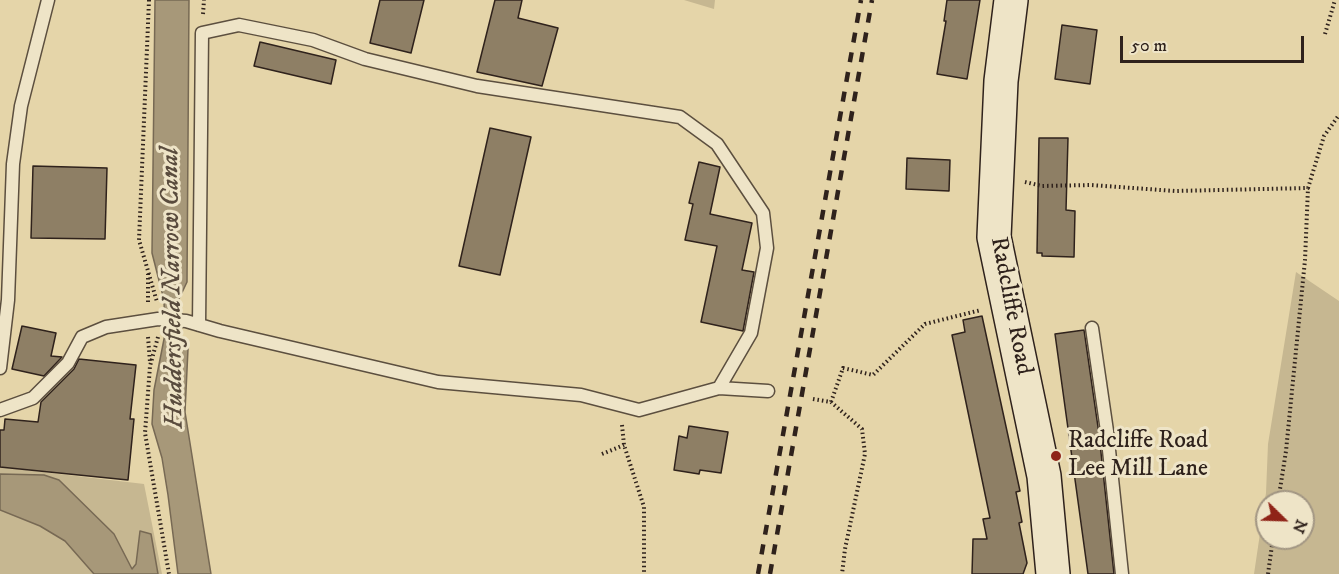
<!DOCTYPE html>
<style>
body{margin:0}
#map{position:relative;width:1339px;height:574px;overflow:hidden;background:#e5d5a9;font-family:"IM FELL DW Pica",serif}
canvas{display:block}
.north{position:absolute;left:1255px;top:490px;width:60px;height:60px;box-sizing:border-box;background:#eee4c7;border:2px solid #a29683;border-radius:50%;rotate:113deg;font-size:16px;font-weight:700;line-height:24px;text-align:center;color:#2f221c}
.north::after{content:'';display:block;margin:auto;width:21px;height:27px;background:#8f2418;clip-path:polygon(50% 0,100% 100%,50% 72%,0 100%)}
.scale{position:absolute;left:1120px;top:36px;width:184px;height:27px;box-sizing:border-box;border:3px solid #2f221c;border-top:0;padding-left:8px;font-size:18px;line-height:21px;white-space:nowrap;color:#2f221c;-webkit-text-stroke:4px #eee4c7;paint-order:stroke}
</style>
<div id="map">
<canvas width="1339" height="574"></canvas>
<div class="north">N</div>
<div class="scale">50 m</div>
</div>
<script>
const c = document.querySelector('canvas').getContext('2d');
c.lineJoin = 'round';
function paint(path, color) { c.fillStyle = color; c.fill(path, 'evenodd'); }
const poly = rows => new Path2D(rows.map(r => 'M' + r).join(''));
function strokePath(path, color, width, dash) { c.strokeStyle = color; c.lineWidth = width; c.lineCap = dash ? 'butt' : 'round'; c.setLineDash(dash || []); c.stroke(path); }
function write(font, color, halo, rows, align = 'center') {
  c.font = font + ' "IM FELL DW Pica",serif'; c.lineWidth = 6; c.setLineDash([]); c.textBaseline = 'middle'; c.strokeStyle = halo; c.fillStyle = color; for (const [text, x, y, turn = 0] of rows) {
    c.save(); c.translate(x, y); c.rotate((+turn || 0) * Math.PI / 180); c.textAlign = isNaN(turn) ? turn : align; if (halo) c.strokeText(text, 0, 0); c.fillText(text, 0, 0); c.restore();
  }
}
const green = poly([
 [684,0,715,0,714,9],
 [1296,272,1339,301,1339,574,1254,574,1266,493,1268,444],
 [1267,502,1303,502,1303,538,1267,538],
 [0,467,144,484,162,574,0,574]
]);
const water = poly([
 [155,0,189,0,187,282,178,301,179,334,188,349,185,412,211,574,178,574,168,495,162,458,152,424,154,390,165,334,164,300,152,253,155,0],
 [0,474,44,475,59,480,114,534,132,569,136,564,140,531,151,534,158,574,94,574,65,541,40,526,0,510,0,474]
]);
const building = poly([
 [380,0,424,0,411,53,370,43,380,0],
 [495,0,522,0,518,18,558,28,542,86,477,72,495,0],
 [947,0,980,0,967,79,937,74,946,21,944,21,947,0],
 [1062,25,1097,30,1090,84,1055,79,1062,25],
 [260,42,336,60,331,84,254,66,260,42],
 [490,128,531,137,500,275,459,266,490,128],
 [1039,138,1068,138,1066,210,1075,211,1074,257,1042,256,1042,253,1037,253,1039,138],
 [907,158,950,160,949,191,906,189,907,158],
 [699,162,720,167,710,214,752,223,742,270,754,272,743,331,701,322,717,246,685,240,693,204,689,203,699,162],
 [33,166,107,168,105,239,31,238,33,166],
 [982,316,1020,491,1016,492,1022,522,1019,523,1027,563,1023,574,972,574,973,539,987,539,983,519,990,518,952,335,965,332,963,320,982,316],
 [22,326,56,333,51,356,62,357,44,376,12,369,22,326],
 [1084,330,1099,434,1114,574,1088,574,1055,334,1084,330],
 [79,359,136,365,130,419,134,419,128,480,0,467,0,430,4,430,5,419,38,422,41,402,74,369,79,359],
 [689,426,728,432,721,473,700,470,699,474,674,470,679,436,687,438,689,426]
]);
const path = poly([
 [149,0,139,240,157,302],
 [203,14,204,0],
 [1325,34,1335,0],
 [1025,182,1042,186,1091,185,1175,191,1308,188,1324,136,1339,115],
 [148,302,148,274],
 [148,337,150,362],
 [158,337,150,366,145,433,169,574],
 [813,399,831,402,862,429,865,454,845,549,842,574],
 [831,402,843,368,873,375,925,324,981,310],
 [622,425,624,445,644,507,644,574],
 [602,454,624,445],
 [1278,502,1286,451,1305,260,1308,188],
 [1268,574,1273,538]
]);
const lane = poly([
 [199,325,202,33,239,25,313,40,365,59,477,86,680,117,717,144,763,213,767,248,751,333,719,388],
 [1092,328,1107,431,1122,574],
 [0,368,8,300,13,164,21,106,48,0],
 [0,410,33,398,68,363,82,337,106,327,158,319,186,321,220,331,438,382,581,395,639,410,719,388,768,391]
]);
const secondary = poly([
 [1011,0,1001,81,994,237,1044,476,1053,574]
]);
const rail = poly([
 [758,574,861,0],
 [770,574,872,0]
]);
const markers = [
 [1056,456,6,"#8f2418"]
];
const streetNames = [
 ["Radcliffe Road",1010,306,79]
];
const poiNames = [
 ["Radcliffe Road",1068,442],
 ["Lee Mill Lane",1068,470]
];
const waterNames = [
 ["Huddersfield Narrow Canal",174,288,-91]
];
paint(green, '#c6b791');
paint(water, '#a79879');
strokePath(water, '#776954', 1.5);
paint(building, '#8e7f65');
strokePath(building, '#2f221c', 1.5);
strokePath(lane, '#5c4f3f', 15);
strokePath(secondary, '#2f221c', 36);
strokePath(path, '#2f221c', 4, [1.5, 3]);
strokePath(lane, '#eee4c7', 12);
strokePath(secondary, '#eee4c7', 33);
strokePath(rail, '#2f221c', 4.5, [10, 10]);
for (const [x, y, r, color] of markers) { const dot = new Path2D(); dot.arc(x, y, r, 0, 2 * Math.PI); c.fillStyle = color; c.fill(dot); strokePath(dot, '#eee4c7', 2); }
write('24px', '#2f221c', '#eee4c7', streetNames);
write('24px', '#2f221c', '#eee4c7', poiNames, 'left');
write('italic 26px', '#594b3d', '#eee4c7', waterNames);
</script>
